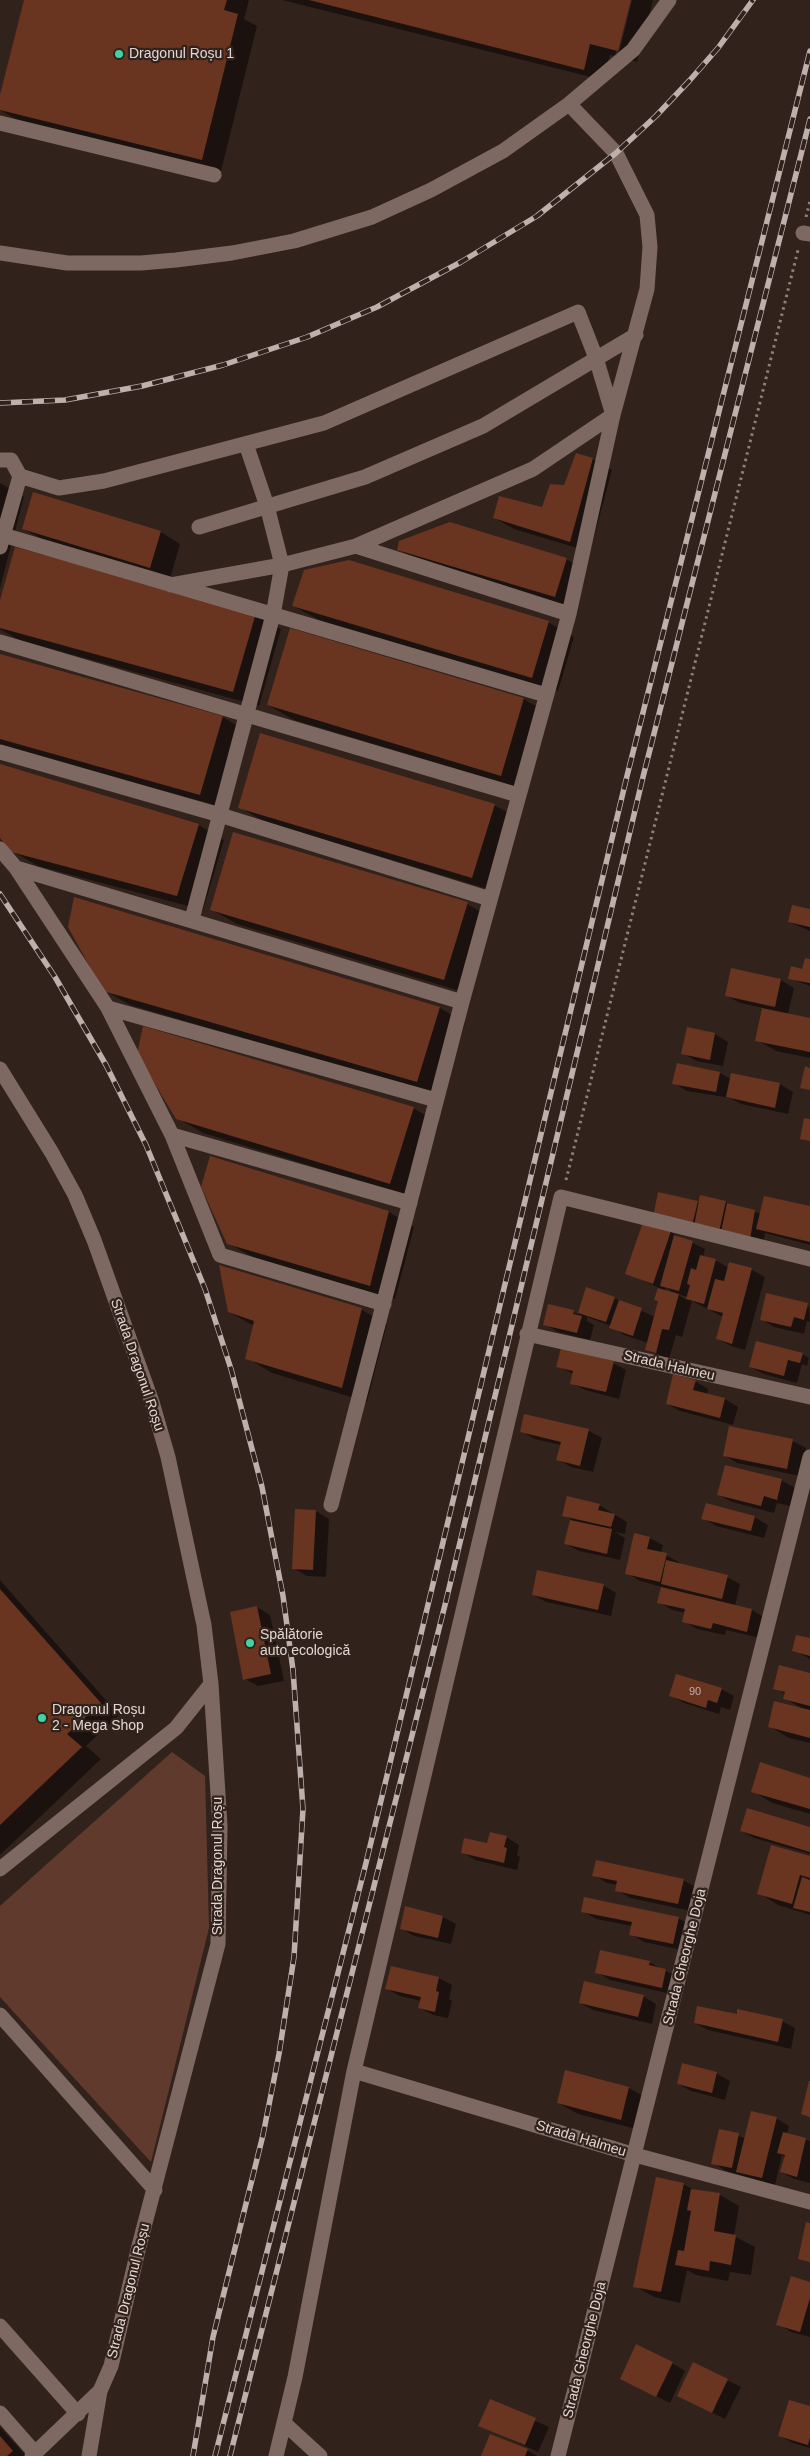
<!DOCTYPE html>
<html>
<head>
<meta charset="utf-8">
<style>
	body { margin:0 }
	canvas { display:block; background:#32221c }
</style>
</head>
<body>
<canvas width="810" height="2456"></canvas>
<script>
const ctx = document.querySelector('canvas').getContext('2d');
ctx.lineJoin = 'round';
function fillPath(path, color) { ctx.fillStyle = color; ctx.fill(path, 'evenodd'); }
const toPath = rows => new Path2D(rows.map(r => 'M' + r).join(''));
function trace(path, color, width, dash) { ctx.strokeStyle = color; ctx.lineWidth = width; ctx.lineCap = dash ? 'butt' : 'round'; ctx.setLineDash(dash || []); ctx.stroke(path); }
function label(font, color, halo, rows, align = 'center') {
  ctx.font = font + ' Arial,sans-serif'; ctx.lineWidth = 4.5; ctx.setLineDash([]); ctx.textBaseline = 'middle'; ctx.strokeStyle = halo; ctx.fillStyle = color; for (const [text, x, y, turn = 0] of rows) {
    ctx.save(); ctx.translate(x, y); ctx.rotate((+turn || 0) * Math.PI / 180); ctx.textAlign = isNaN(turn) ? turn : align; if (halo) ctx.strokeText(text, 0, 0); ctx.fillText(text, 0, 0); ctx.restore();
  }
}
const green = toPath([
	[172,1752,205,1776,209,1928,151,2162,0,1997,0,1906]
]);
const shadow = toPath([
	[25,0,249,0,244,19,257,26,221,171,17,120,0,110,0,100],
	[282,0,629,0,615,56,610,55,603,80],
	[632,0,653,0,637,62,618,57],
	[577,454,593,459,612,470,590,552,514,529,494,518,543,509,565,486],
	[0,483,24,497,0,588],
	[34,494,161,532,180,544,170,579,43,540,24,529],
	[398,549,566,559,586,570,575,608,418,561],
	[0,604,255,615,281,629,259,706,19,640,0,629],
	[293,606,548,622,574,637,558,691,319,620],
	[291,629,524,699,549,714,527,790,294,720,268,705],
	[0,655,223,717,248,732,226,808,0,746],
	[0,766,199,825,224,840,203,910,38,866,12,851,0,836],
	[494,805,520,819,498,892,265,822,239,807],
	[467,904,493,918,470,994,237,924,212,910],
	[810,910,810,931,789,922],
	[810,960,810,986,789,978,802,970],
	[732,969,781,980,794,988,788,1014,810,1019,810,1058,776,1051,757,1040,763,1008,740,1003,727,996],
	[104,990,440,1008,465,1023,443,1096,130,1005],
	[715,1034,728,1042,723,1066,696,1061,683,1053],
	[678,1064,720,1073,731,1079,732,1075,780,1084,793,1092,788,1114,741,1104,730,1098,687,1091,674,1083],
	[413,1108,439,1123,416,1198,203,1133,177,1118],
	[210,1157,389,1212,414,1227,395,1299,254,1258,228,1243],
	[697,1202,725,1202,761,1214,810,1208,810,1245,765,1233,763,1245,667,1224],
	[670,1232,705,1249,703,1257,715,1260,729,1268,730,1264,752,1270,765,1277,745,1350,731,1346,717,1339,723,1317,692,1301,682,1337,676,1335,669,1359,646,1349,648,1343,624,1335,611,1326,587,1317,587,1321,594,1325,590,1340,558,1332,545,1324,549,1305,578,1314,587,1289,614,1298,655,1317,659,1301,656,1299,659,1288,626,1273],
	[666,1288,676,1294,665,1292],
	[677,1294,688,1297,687,1300],
	[220,1267,362,1310,387,1324,367,1402,272,1373,247,1358,254,1326,229,1312],
	[809,1305,810,1322,807,1321,804,1334,774,1327,761,1319,808,1308],
	[802,1354,809,1358,807,1366,802,1364,797,1383,764,1374,750,1367],
	[613,1363,626,1370,619,1399,585,1390,571,1383,573,1374,558,1366],
	[695,1381,708,1389,707,1394,725,1399,738,1407,733,1425,680,1411,667,1404],
	[521,1431,589,1431,602,1438,593,1472,571,1467,558,1459,561,1445,534,1439],
	[793,1441,806,1448,800,1476,737,1463,724,1455],
	[781,1480,795,1488,790,1506,777,1503,774,1513,732,1502,719,1495],
	[599,1505,627,1522,625,1534,615,1532,625,1538,620,1560,579,1551,566,1544,571,1519,564,1515],
	[316,1511,329,1519,326,1577,307,1576,293,1568],
	[754,1517,768,1525,764,1538,716,1526,703,1518],
	[650,1538,663,1545,661,1553,679,1562,679,1565,727,1577,740,1584,735,1606,752,1610,765,1618,760,1638,726,1630,725,1635,697,1629,684,1621,686,1613,672,1610,659,1602,662,1587,640,1581,627,1573],
	[0,1580,119,1715,86,1746,101,1759,0,1855],
	[603,1585,616,1593,611,1616,546,1602,533,1595],
	[257,1607,270,1615,284,1681,258,1686,245,1679],
	[810,1639,810,1659,794,1650],
	[810,1674,810,1743,789,1738,769,1726,803,1709,784,1698,785,1694,775,1688],
	[721,1689,734,1696,730,1710,721,1707,719,1714,684,1703,671,1696],
	[810,1779,810,1814,772,1803,753,1791],
	[810,1828,810,1854,754,1838,741,1831],
	[506,1837,519,1845,517,1855,520,1857,517,1870,475,1860,462,1852],
	[810,1857,810,1915,778,1905,759,1893],
	[594,1875,683,1880,696,1887,691,1911,630,1898,617,1890,618,1885,607,1883],
	[583,1911,678,1918,691,1925,686,1951,644,1942,631,1934,632,1926,596,1919],
	[443,1917,456,1924,451,1944,414,1936,401,1928],
	[649,1962,679,1978,675,1995,610,1980,597,1972],
	[439,1978,452,1985,449,1999,452,2001,448,2018,433,2015,420,2008,421,2001,400,1996,387,1989],
	[643,1996,656,2004,652,2024,593,2010,580,2003],
	[738,2016,782,2021,795,2028,791,2049,708,2030,695,2023],
	[566,2072,629,2088,648,2099,640,2130,578,2114,558,2103],
	[716,2073,730,2081,725,2100,691,2091,678,2084],
	[776,2118,789,2126,787,2134,810,2141,810,2183,794,2179,781,2172,785,2157,782,2155,775,2185,726,2171,713,2163,720,2130,745,2138],
	[683,2184,694,2190,720,2195,739,2206,734,2236,755,2247,751,2275,730,2272,728,2281,696,2275,687,2270,680,2303,654,2297,635,2286],
	[810,2284,810,2337,791,2332,778,2324],
	[672,2363,685,2371,670,2403,621,2379],
	[694,2364,741,2387,725,2419,692,2403],
	[490,2401,549,2427,538,2452,480,2425],
	[810,2408,810,2448,793,2443,780,2436],
	[0,2427,26,2456,0,2456],
	[527,2450,537,2456,483,2456]
]);
const building = toPath([
	[24,0,227,0,224,10,238,14,202,160,0,110,0,95],
	[309,0,631,0,618,51,590,44,584,70],
	[576,453,593,458,570,542,493,518,499,496,542,507,550,484,564,485],
	[33,492,161,531,150,568,22,529],
	[450,522,567,558,555,597,397,550,399,541],
	[15,547,256,613,233,692,0,628,0,600],
	[349,560,549,621,532,678,292,606,304,570],
	[290,628,524,698,501,776,267,705],
	[0,654,223,716,200,795,0,739],
	[260,733,495,804,472,878,238,808],
	[0,764,199,824,177,896,11,852,0,838],
	[233,832,468,902,444,980,210,910],
	[74,897,440,1007,417,1082,103,991,68,927],
	[792,905,810,909,810,927,788,922],
	[805,958,810,959,810,983,788,979,791,966,802,969],
	[731,968,781,979,775,1007,725,996],
	[762,1008,810,1018,810,1052,755,1041],
	[143,1026,414,1107,390,1184,176,1119,137,1054],
	[687,1027,715,1033,710,1060,681,1054],
	[677,1063,720,1072,716,1092,672,1084],
	[805,1066,810,1068,810,1090,800,1088],
	[731,1073,780,1083,775,1108,726,1097],
	[804,1118,810,1119,810,1141,800,1139],
	[210,1156,389,1211,370,1286,227,1244,201,1187],
	[658,1192,698,1201,692,1226,653,1217],
	[700,1195,726,1201,719,1232,694,1226],
	[764,1196,810,1206,810,1242,756,1229],
	[727,1203,755,1210,750,1239,721,1232],
	[643,1222,671,1231,653,1284,625,1274],
	[674,1235,693,1241,679,1291,660,1286],
	[700,1255,716,1259,704,1304,686,1299,690,1285,687,1284,691,1268,696,1270],
	[729,1262,752,1268,732,1344,716,1339,723,1313,707,1309,715,1279,724,1281],
	[219,1265,362,1308,342,1388,245,1359,254,1321,228,1312],
	[586,1287,615,1297,606,1322,578,1313],
	[658,1288,679,1294,669,1330,662,1329,656,1353,645,1350,658,1301,654,1300],
	[766,1293,808,1303,804,1320,794,1317,791,1327,760,1320],
	[619,1300,642,1308,633,1336,609,1328],
	[548,1304,574,1310,573,1314,582,1316,577,1333,543,1325],
	[756,1341,803,1353,800,1363,788,1360,784,1376,749,1367],
	[561,1348,614,1361,606,1392,570,1384,573,1371,556,1367],
	[673,1374,696,1380,693,1390,725,1398,720,1418,666,1404],
	[524,1414,589,1429,580,1466,556,1460,561,1442,520,1432],
	[729,1426,793,1439,787,1469,723,1456],
	[725,1465,782,1479,777,1500,764,1496,761,1506,717,1495],
	[567,1496,600,1504,598,1510,615,1514,611,1527,562,1516],
	[706,1503,755,1516,751,1531,701,1519],
	[295,1509,316,1510,313,1570,292,1569],
	[570,1520,612,1529,607,1554,564,1544],
	[634,1533,650,1537,647,1549,667,1553,660,1582,625,1574],
	[666,1560,728,1575,722,1599,661,1584],
	[537,1570,604,1584,598,1610,532,1595],
	[661,1587,752,1609,747,1632,713,1623,711,1629,682,1622,685,1609,657,1603],
	[0,1589,101,1703,67,1734,82,1747,0,1825],
	[257,1606,271,1674,243,1680,230,1612],
	[796,1635,810,1638,810,1656,792,1651],
	[779,1665,810,1673,810,1706,783,1699,785,1692,773,1689],
	[676,1674,722,1688,717,1703,708,1700,706,1708,669,1696],
	[774,1701,810,1710,810,1738,768,1727],
	[760,1762,810,1778,810,1809,751,1792],
	[747,1808,810,1827,810,1852,740,1831],
	[490,1832,507,1836,504,1847,507,1848,504,1863,461,1853,464,1838,487,1843],
	[771,1845,810,1856,810,1878,800,1875,792,1904,757,1894],
	[596,1860,684,1879,678,1904,615,1891,617,1881,592,1876],
	[802,1877,810,1880,810,1912,793,1908],
	[584,1897,679,1917,673,1944,629,1935,632,1922,581,1912],
	[405,1906,443,1916,438,1938,400,1929],
	[600,1950,650,1961,649,1965,666,1969,662,1988,595,1973],
	[391,1966,439,1977,436,1991,439,1992,435,2012,418,2008,421,1997,385,1989],
	[584,1981,644,1995,638,2017,579,2003],
	[697,2006,737,2014,737,2009,783,2019,778,2042,694,2023],
	[682,2063,717,2072,712,2093,677,2084],
	[565,2070,629,2087,621,2120,557,2103],
	[809,2081,810,2081,810,2117,801,2114],
	[751,2111,777,2117,762,2178,736,2172],
	[719,2129,739,2133,732,2168,711,2164],
	[783,2132,806,2138,797,2177,780,2172,785,2155,777,2153],
	[656,2177,684,2183,661,2292,633,2287],
	[691,2189,720,2193,714,2231,736,2235,731,2265,710,2261,709,2271,675,2265,678,2250,684,2251,691,2211,687,2210],
	[806,2222,810,2223,810,2262,798,2259],
	[791,2276,810,2282,810,2298,800,2332,776,2325],
	[636,2344,673,2362,656,2397,620,2379],
	[693,2362,728,2379,712,2413,677,2396],
	[490,2399,536,2418,525,2445,478,2426],
	[789,2400,810,2406,810,2437,808,2445,778,2436],
	[490,2434,528,2449,525,2456,481,2456],
	[0,2436,13,2451,7,2456,0,2456]
]);
const path = toPath([
	[806,217,810,201],
	[566,1180,798,250]
]);
const minor = toPath([
	[0,123,214,175],
	[803,233,810,234],
	[0,253,67,263,141,263,176,260,232,253,294,241,372,217,431,190,503,151,569,104,633,50,669,0],
	[0,460,11,460,20,476,59,488,104,481,324,423,578,312,596,358,613,415,533,469,356,546,282,565,171,585],
	[199,527,365,477,483,426,636,335],
	[3,535,546,695],
	[356,546,569,614],
	[0,547,20,476],
	[0,642,518,795],
	[0,752,220,815,490,899],
	[0,849,16,868,108,1008,172,1135,220,1255,384,1304],
	[16,868,462,1002],
	[192,919,273,615,282,565,267,506,246,444],
	[108,1008,436,1100],
	[0,1069,52,1153,75,1195,94,1240,152,1402,168,1457,204,1625,211,1684,220,1826,218,1944,139,2246,111,2366,100,2391,32,2456],
	[172,1135,410,1203],
	[527,1334,810,1397],
	[331,1505,462,1002,569,614,613,415,647,289,650,247,647,215,616,153,569,104],
	[0,1869,176,1728,211,1684],
	[0,2015,155,2190],
	[354,2071,635,2155,810,2202],
	[0,2326,78,2414],
	[0,2413,35,2453],
	[284,2423,320,2456],
	[89,2456,100,2391],
	[276,2456,295,2377,354,2071,561,1197,810,1259],
	[558,2456,810,1457]
]);
const rail = toPath([
	[0,403,65,400,142,386,223,365,307,337,377,307,461,262,537,216,616,153,656,116,690,80,718,48,753,0],
	[0,894,55,977,106,1065,146,1145,205,1289,231,1369,262,1487,283,1596,293,1670,303,1809,294,1957,279,2054,263,2135,213,2337,193,2456],
	[215,2456,366,1863,627,776,810,51],
	[230,2456,446,1601,643,777,810,119]
]);
const markers = [
	[119,54,5,"#40d4a2"],
	[250,1643,5,"#40d4a2"],
	[42,1718,5,"#40d4a2"]
];
const numberNames = [
	["90",695,1692]
];
const poiNames = [
	["Dragonul Roșu 1",129,54],
	["Spălătorie",260,1635],
	["auto ecologică",260,1651],
	["Dragonul Roșu",52,1710],
	["2 - Mega Shop",52,1726]
];
const streetNames = [
	["Strada Dragonul Roșu",137,1365,71],
	["Strada Halmeu",669,1366,13],
	["Strada Dragonul Roșu",218,1866,-90],
	["Strada Gheorghe Doja",685,1957,-76],
	["Strada Halmeu",581,2139,17],
	["Strada Dragonul Roșu",129,2291,-76],
	["Strada Gheorghe Doja",585,2350,-76]
];
fillPath(green, '#603b2d');
fillPath(shadow, '#0007');
fillPath(building, '#693420');
trace(path, '#8d7f7a', 3, [2.5, 4]);
trace(minor, '#7d6962', 15);
trace(rail, '#bdb1ad', 5.5);
trace(rail, '#32221c', 4, [11]);
for (const [x, y, r, color] of markers) { const dot = new Path2D(); dot.arc(x, y, r, 0, 2 * Math.PI); ctx.fillStyle = color; ctx.fill(dot); trace(dot, '#32221c', 2); }
label('11px', '#c4aea6', null, numberNames);
label('14px', '#e2d7d3', '#32221c', poiNames, 'left');
label('14px', '#e2d7d3', '#32221c', streetNames);
</script>
</body>
</html>
